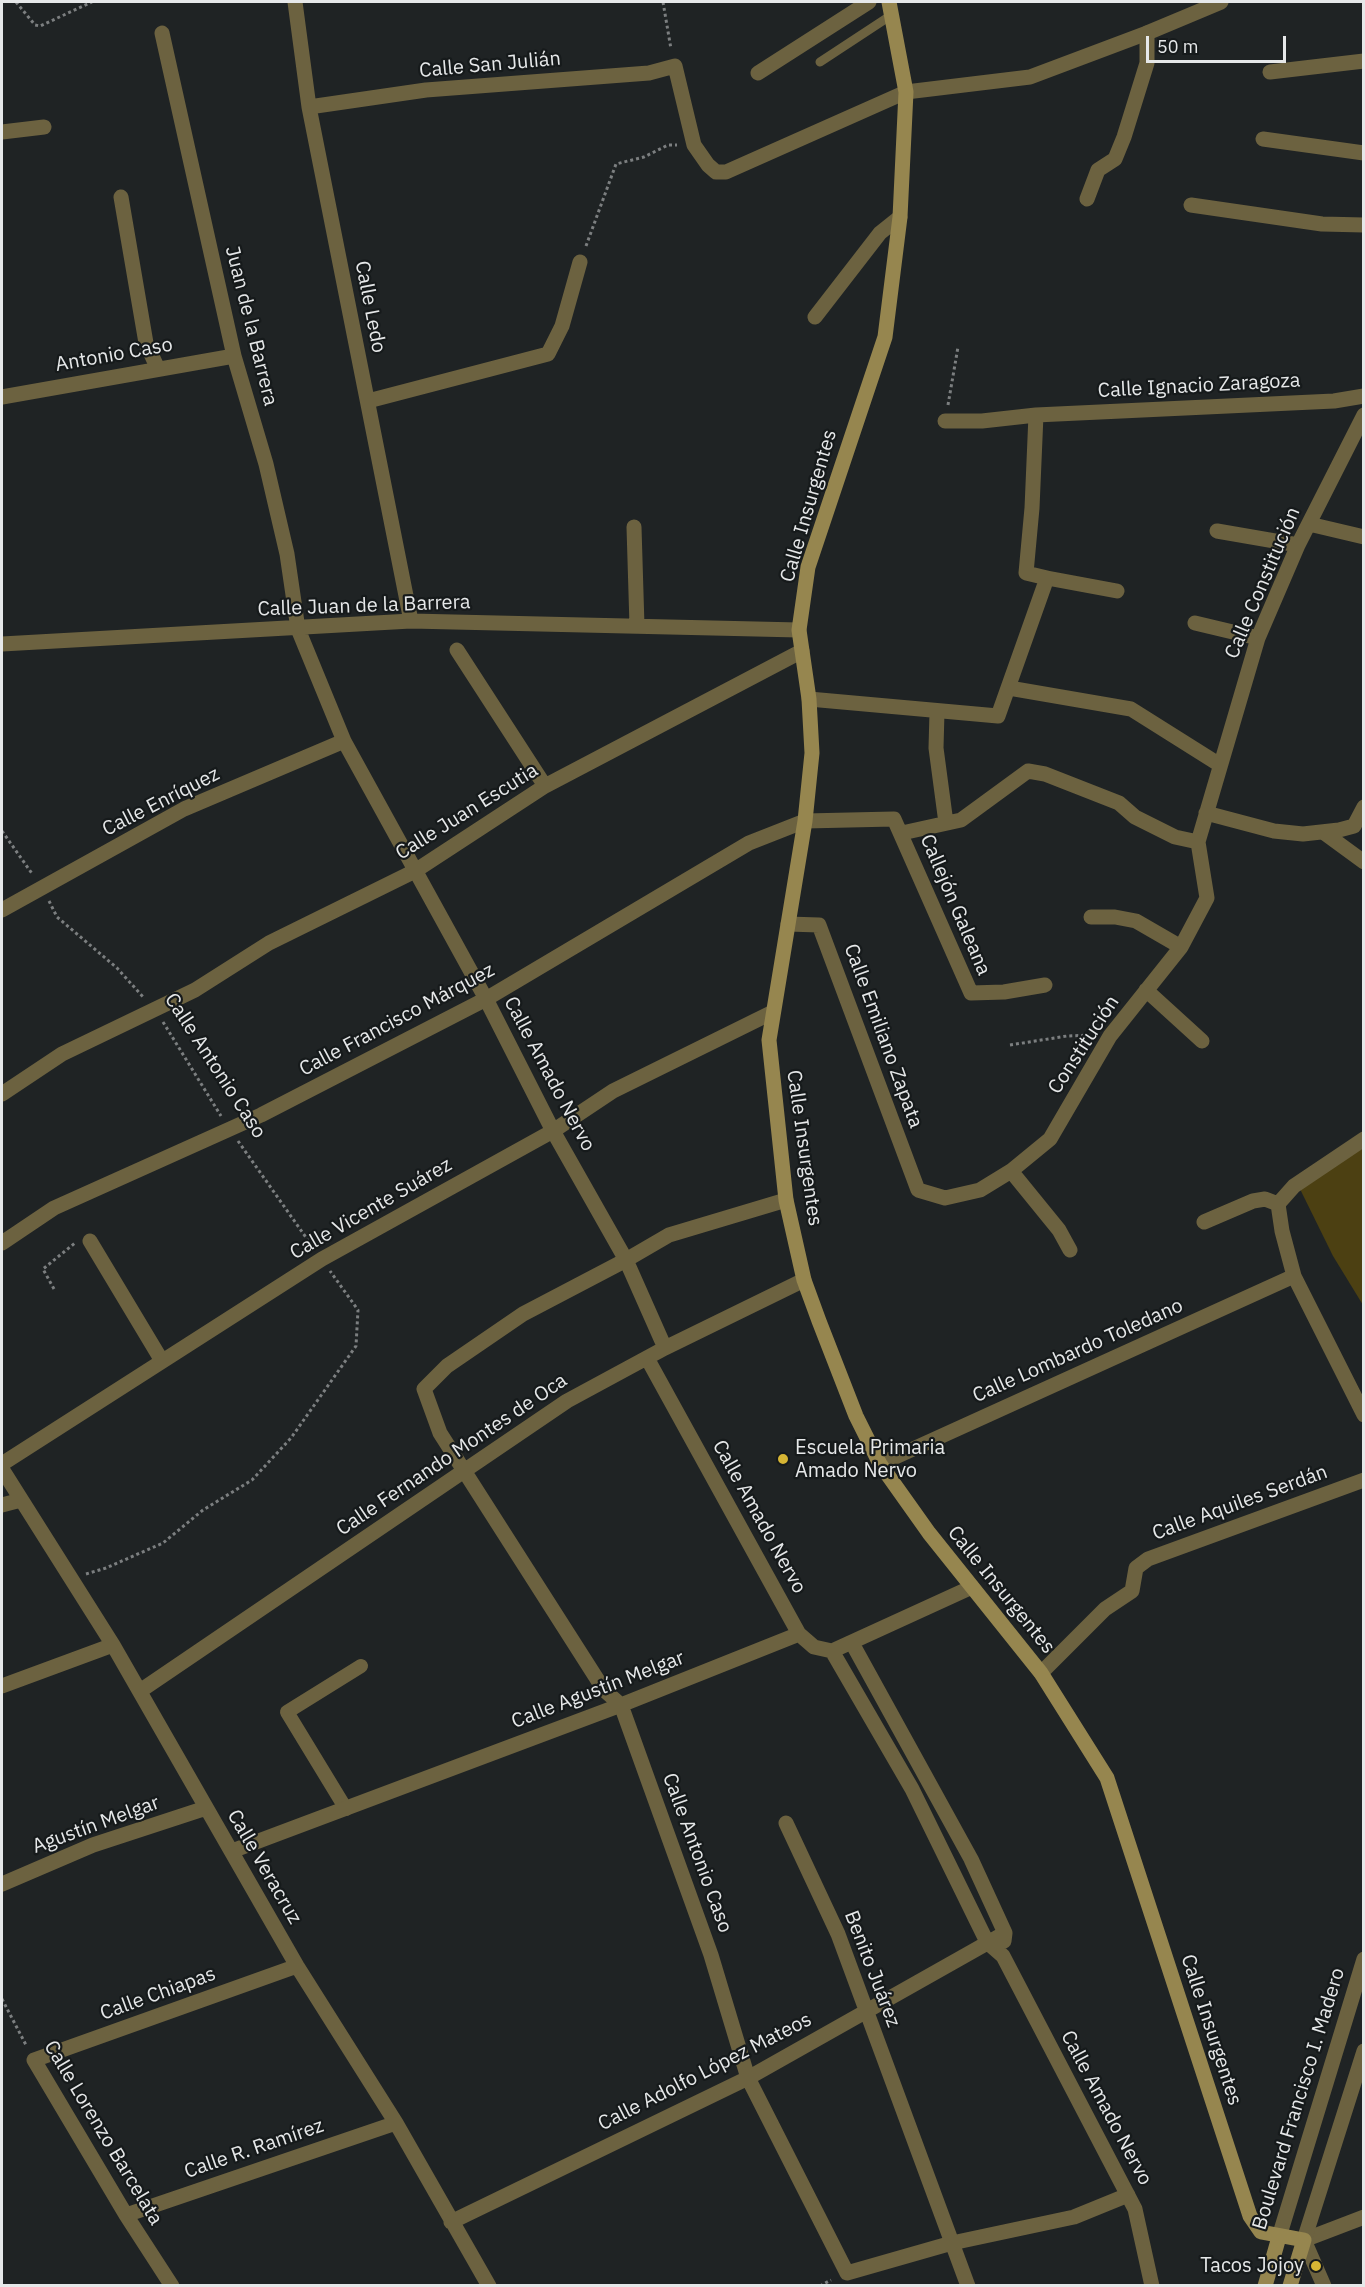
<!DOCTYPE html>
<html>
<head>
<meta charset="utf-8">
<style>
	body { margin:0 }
	#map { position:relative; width:1365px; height:2287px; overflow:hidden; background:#1f2324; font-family:"IBM Plex Sans",sans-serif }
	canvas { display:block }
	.frame { position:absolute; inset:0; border:3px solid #e6e8e9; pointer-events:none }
	.scale { position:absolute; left:1146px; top:36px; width:140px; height:27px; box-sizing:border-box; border:3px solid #e6e8e9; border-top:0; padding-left:8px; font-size:18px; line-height:21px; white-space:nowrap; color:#e6e8e9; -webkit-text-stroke:4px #161a1b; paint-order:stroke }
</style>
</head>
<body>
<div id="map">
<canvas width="1365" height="2287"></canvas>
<div class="frame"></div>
<div class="scale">50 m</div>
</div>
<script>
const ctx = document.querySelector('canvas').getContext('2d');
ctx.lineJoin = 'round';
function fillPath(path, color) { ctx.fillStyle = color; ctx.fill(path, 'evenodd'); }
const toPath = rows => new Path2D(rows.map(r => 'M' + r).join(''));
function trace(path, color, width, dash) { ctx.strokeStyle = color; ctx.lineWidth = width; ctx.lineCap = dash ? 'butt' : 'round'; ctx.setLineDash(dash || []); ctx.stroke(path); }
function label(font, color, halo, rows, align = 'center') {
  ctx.font = font + ' "IBM Plex Sans",sans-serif'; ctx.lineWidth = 4.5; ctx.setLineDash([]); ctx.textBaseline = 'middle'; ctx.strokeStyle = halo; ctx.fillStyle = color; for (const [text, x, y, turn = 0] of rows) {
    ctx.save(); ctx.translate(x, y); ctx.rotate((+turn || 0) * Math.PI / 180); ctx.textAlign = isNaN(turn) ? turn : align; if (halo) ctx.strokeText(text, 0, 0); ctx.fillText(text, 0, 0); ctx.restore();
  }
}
const green = toPath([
	[1363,1147,1363,1305,1333,1256,1300,1189]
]);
const path = toPath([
	[16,2,35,25,40,26,92,2],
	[663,2,671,49],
	[586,246,616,164,644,157,668,145,677,145],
	[948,405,958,347],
	[2,831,33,875],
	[49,901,57,917,117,968,144,998],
	[163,1022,221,1116],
	[1010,1045,1067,1036,1091,1035],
	[238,1141,312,1246],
	[54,1289,43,1269,75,1243],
	[86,1574,106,1568,163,1543,203,1510,252,1480,291,1438,356,1346,358,1310,330,1271],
	[2,1999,26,2045],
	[820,2286,831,2280]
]);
const service = toPath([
	[820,62,890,16]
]);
const pedestrian = toPath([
	[346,1809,287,1712,361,1666]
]);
const minor = toPath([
	[295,2,309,107,411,621],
	[162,33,234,356,266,464,287,554,298,629,344,741,486,999,553,1131,626,1260,665,1348],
	[1270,72,1364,61],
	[758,73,869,2],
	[309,107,426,90,649,73,675,66,694,145,708,165,716,172,726,172,906,92],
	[2,132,44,127],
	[1263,139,1364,153],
	[121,197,146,343,158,369],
	[1087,199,1098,170,1115,159,1124,137,1147,63,1147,33],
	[1191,205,1322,224,1364,225],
	[815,317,880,233,900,217],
	[2,397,234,356],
	[368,401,548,354,562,326,580,262],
	[945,421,982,421,1036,415,1334,401,1364,396],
	[1309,524,1364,537],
	[634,527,637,626],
	[1217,531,1298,545],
	[1047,578,1117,591],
	[1195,623,1258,638],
	[2,644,411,621,799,630],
	[457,650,545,786],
	[1009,688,1131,709,1220,765],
	[809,699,998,716,1047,578,1026,573,1032,508,1036,415],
	[937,712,936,748,946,823],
	[1206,813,1274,831,1303,834,1339,830,1354,826,1364,807],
	[1323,832,1364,862],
	[902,833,961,820,1028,771,1045,774,1119,803,1135,817,1175,837,1198,842],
	[2,910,184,809,344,741],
	[1091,917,1115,917,1136,921,1181,947],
	[788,924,819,925,918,1190,945,1198,980,1190,1011,1171,1050,1139,1110,1036,1181,947,1207,898,1198,842,1258,638,1298,545,1364,415],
	[1146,990,1202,1041],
	[2,1094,62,1054,195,990,269,943,415,871,545,786,802,651],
	[1011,1171,1059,1230,1070,1250],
	[786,1200,669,1235,626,1260,523,1314,447,1366,424,1389,440,1433,604,1690,621,1705,711,1955,748,2078,847,2273,952,2243,1074,2217,1128,2195],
	[1278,1204,1282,1231,1294,1276,1364,1415],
	[1278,1204,1294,1186,1364,1139],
	[1204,1222,1253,1201,1265,1199,1278,1204],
	[90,1241,162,1361],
	[2,1243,54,1208,261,1115,486,999,749,843,805,821,894,819,971,993,1004,992,1045,985],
	[647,1358,799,1634],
	[2,1464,322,1259,553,1131,613,1091,773,1012],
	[880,1464,1294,1276],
	[2,1469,113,1645,297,1966,396,2123,489,2286],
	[2,1505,21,1500],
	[852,1643,971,1859,1005,1933,1004,1941],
	[832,1651,912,1789,987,1942,1003,1956,1135,2209,1152,2286],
	[1041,1673,1105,1609,1132,1591,1136,1568,1148,1559,1364,1480],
	[2,1686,113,1645],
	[140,1691,567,1401,665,1348,804,1280],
	[786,1823,838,1934,968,2286],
	[232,1851,621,1705,799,1634,814,1647,832,1651,972,1587],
	[2,1884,93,1845,206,1808],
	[126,2215,396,2123],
	[451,2222,748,2078,1005,1933],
	[172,2286,126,2215,34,2060,297,1966],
	[1324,2286,1304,2240,1364,2217]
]);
const tertiary = toPath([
	[906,92,1030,77,1147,33,1221,2],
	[1279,2237,1364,1959],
	[1304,2240,1364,2051]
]);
const secondary = toPath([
	[889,2,906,92,900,217,885,337,808,567,799,630,809,699,812,753,805,821,769,1040,786,1200,804,1280,819,1321,856,1416,880,1464,929,1533,1041,1673,1107,1778,1250,2216,1261,2232,1304,2240,1290,2286],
	[1265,2286,1279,2237]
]);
const markers = [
	[783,1459,6,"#d6b534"],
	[1316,2266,6,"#d6b534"]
];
const streetNames = [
	["Calle San Julián",490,65,-5],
	["Calle Ledo",370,307,79],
	["Juan de la Barrera",251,326,76],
	["Antonio Caso",114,355,-10],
	["Calle Ignacio Zaragoza",1199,386,-3],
	["Calle Insurgentes",809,506,-74],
	["Calle Constitución",1263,583,-67],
	["Calle Juan de la Barrera",364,606,-2],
	["Calle Enríquez",161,802,-27],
	["Calle Juan Escutia",467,812,-32],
	["Callejón Galeana",955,905,67],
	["Calle Francisco Márquez",397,1020,-28],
	["Calle Emiliano Zapata",883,1036,70],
	["Constitución",1084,1045,-57],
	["Calle Antonio Caso",215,1066,57],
	["Calle Amado Nervo",549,1074,62],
	["Calle Insurgentes",804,1148,82],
	["Calle Vicente Suárez",371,1209,-30],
	["Calle Lombardo Toledano",1078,1351,-24],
	["Calle Fernando Montes de Oca",452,1455,-34],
	["Calle Aquiles Serdán",1240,1503,-20],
	["Calle Amado Nervo",759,1517,61],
	["Calle Insurgentes",1001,1590,51],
	["Calle Agustín Melgar",598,1690,-21],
	["Agustín Melgar",96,1825,-20],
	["Calle Antonio Caso",697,1853,70],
	["Calle Veracruz",264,1867,60],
	["Benito Juárez",872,1969,69],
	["Calle Chiapas",158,1994,-20],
	["Calle Insurgentes",1211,2030,72],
	["Calle Adolfo López Mateos",705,2072,-27],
	["Boulevard Francisco I. Madero",1299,2099,-73],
	["Calle Amado Nervo",1106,2108,62],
	["Calle Lorenzo Barcelata",103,2133,59],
	["Calle R. Ramírez",254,2149,-19]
];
const poiNames = [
	["Escuela Primaria",795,1448],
	["Amado Nervo",795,1471],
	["Tacos Jojoy",1304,2266,"right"]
];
fillPath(green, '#4c4012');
trace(path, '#7c7f80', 3, [3, 3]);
trace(service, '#6c6240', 9);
trace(pedestrian, '#6c6240', 14);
trace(minor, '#6c6240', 15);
trace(tertiary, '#6c6240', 15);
trace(secondary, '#96864f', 15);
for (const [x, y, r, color] of markers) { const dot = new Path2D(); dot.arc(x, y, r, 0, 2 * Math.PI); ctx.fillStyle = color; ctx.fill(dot); trace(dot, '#161a1b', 2); }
label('20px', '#e6e8e9', '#161a1b', streetNames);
label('20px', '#e6e8e9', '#161a1b', poiNames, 'left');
</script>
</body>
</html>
